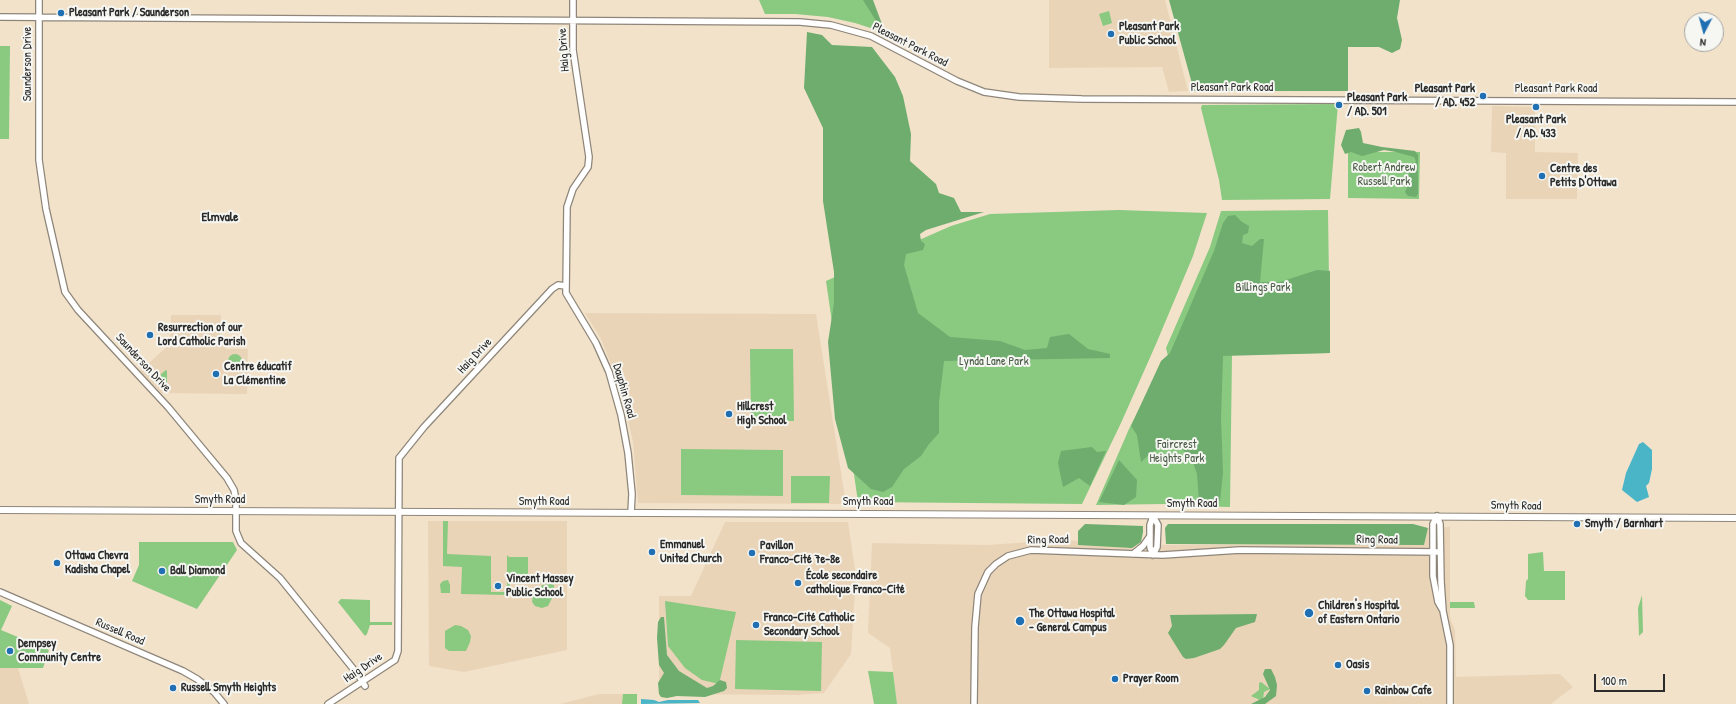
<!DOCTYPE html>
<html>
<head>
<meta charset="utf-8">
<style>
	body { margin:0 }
	#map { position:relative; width:1736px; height:704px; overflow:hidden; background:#f2e2ca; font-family:"Patrick Hand",sans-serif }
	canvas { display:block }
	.north { position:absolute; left:1684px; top:12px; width:40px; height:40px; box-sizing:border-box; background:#f6f6f2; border:1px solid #a5a5a2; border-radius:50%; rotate:186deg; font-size:11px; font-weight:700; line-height:16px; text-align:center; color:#2b2b2b }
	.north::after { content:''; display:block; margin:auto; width:14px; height:18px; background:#1f6fb2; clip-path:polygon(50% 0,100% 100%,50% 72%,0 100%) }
	.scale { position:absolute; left:1594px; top:674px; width:71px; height:18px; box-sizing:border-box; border:2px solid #2b2b2b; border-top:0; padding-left:5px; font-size:12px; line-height:14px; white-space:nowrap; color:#2b2b2b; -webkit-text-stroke:3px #f6f6f2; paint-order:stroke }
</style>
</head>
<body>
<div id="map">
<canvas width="1736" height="704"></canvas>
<div class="north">N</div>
<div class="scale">100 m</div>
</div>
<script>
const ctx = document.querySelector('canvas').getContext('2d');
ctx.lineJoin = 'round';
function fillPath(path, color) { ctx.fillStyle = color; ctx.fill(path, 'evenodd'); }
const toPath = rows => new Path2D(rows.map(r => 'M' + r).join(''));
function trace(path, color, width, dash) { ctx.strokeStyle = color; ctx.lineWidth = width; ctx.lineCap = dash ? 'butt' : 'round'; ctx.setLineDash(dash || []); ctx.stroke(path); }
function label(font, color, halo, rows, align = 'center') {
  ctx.font = font + ' "Patrick Hand",sans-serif'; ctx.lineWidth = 4; ctx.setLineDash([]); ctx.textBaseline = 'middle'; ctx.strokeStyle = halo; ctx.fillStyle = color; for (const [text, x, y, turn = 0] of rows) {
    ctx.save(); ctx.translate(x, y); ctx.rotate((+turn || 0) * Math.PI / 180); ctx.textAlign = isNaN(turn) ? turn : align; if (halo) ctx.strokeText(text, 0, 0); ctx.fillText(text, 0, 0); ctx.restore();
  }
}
const built = toPath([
	[1049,0,1165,0,1188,91,1169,92,1162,67,1049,68],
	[1492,106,1535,107,1535,152,1578,153,1577,199,1506,199,1506,153,1491,152],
	[585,313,816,314,846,504,638,503,633,442,621,390,601,339],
	[171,315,221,315,220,344,227,349,248,349,247,394,161,393,140,371,170,344],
	[428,521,567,521,567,650,464,672,429,666],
	[725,522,848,522,856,576,851,654,824,693,798,695,659,694,659,596,691,596],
	[1450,527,1450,618,1455,630,1456,677,1560,674,1573,687,1551,704,897,704,890,648,868,633,872,543,987,545,1060,540,1165,545,1424,544,1428,528],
	[0,668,18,668,29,704,0,704],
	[599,694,623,694,622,704,560,704]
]);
const green = toPath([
	[759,0,871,0,886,33,855,23,828,17,795,14,765,14],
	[1109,11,1112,23,1103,26,1099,14],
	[0,46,10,46,9,139,0,139],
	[1338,104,1330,199,1222,200,1219,180,1201,108,1202,105],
	[1348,152,1420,152,1419,199,1348,198],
	[1119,210,1207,213,1193,256,1156,344,1121,423,1082,504,858,502,826,281,951,226,990,214],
	[1328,210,1330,353,1232,355,1230,507,1191,506,1164,504,1096,505,1129,429,1164,359,1168,356,1166,348,1210,247,1221,211],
	[750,349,793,349,794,421,751,421],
	'228 361a7 7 0 1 1 14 0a7 7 0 1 1-14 0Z',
	[166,370,167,371,167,390,162,389,154,380],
	[681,449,783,450,783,496,681,495],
	[791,476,830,476,829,503,791,503],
	[443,521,448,521,447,554,491,556,491,592,507,592,507,555,509,557,528,557,528,577,541,577,541,575,545,575,546,583,510,583,509,592,507,595,461,594,462,567,443,566],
	[139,542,233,542,237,550,197,609,132,581,139,565],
	[1543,552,1544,571,1565,571,1565,600,1528,600,1525,596,1526,581,1528,579,1528,554],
	[448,580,450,585,450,593,441,593,440,584,443,581],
	[552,584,554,585,554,594,548,606,542,608,535,606,532,602,534,587,541,587,542,585],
	[1642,595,1643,632,1639,636,1638,608],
	[341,599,370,600,370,622,392,622,392,625,370,625,367,634,365,636,338,602],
	[0,600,12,606,1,630,49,650,43,668,0,668],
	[665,601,736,612,719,684,702,680,685,668,668,646],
	[1450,602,1474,602,1475,608,1450,608],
	[455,625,461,626,468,630,471,636,470,642,466,651,449,651,445,648,445,631],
	[736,640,822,642,821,691,735,689],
	[868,671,893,672,897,704,874,704],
	[1261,682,1270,689,1264,692,1263,699,1262,701,1251,696,1259,690,1259,683],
	[623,694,637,694,637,704,622,704]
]);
const forest = toPath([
	[863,0,873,0,882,24,878,24],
	[1169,0,1400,0,1397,18,1402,40,1400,49,1392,53,1379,47,1348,47,1348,91,1194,91],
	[807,32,822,35,832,45,872,47,895,77,903,96,911,134,910,161,936,184,939,193,954,198,961,212,984,212,926,230,920,234,921,241,925,244,923,250,906,254,904,265,918,313,950,337,1000,341,1025,350,1047,348,1050,337,1069,334,1088,349,1110,354,1110,358,944,361,939,402,939,433,929,444,921,456,904,469,892,487,883,492,871,489,848,468,835,419,828,342,834,303,834,272,823,201,823,128,804,88],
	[1359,128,1361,132,1363,143,1382,147,1415,151,1418,155,1418,194,1416,197,1408,196,1405,192,1408,185,1406,179,1416,161,1414,157,1396,152,1384,150,1362,156,1351,152,1345,154,1341,145,1346,130],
	[1235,215,1242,222,1249,226,1248,233,1243,235,1242,243,1252,246,1260,239,1264,239,1260,282,1280,282,1317,270,1330,271,1330,353,1223,356,1221,418,1223,473,1220,501,1199,502,1197,474,1192,459,1182,449,1168,446,1152,452,1141,462,1137,435,1131,426,1161,361,1170,353,1214,251,1223,223,1228,216],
	[1092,447,1097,452,1106,451,1090,486,1079,478,1063,487,1058,463,1061,451],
	[1119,460,1137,480,1136,497,1124,505,1099,502],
	[1085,524,1143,526,1143,532,1141,542,1132,548,1078,545,1078,531],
	[1168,524,1413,524,1428,528,1424,545,1166,544,1165,528],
	[1257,614,1255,622,1236,628,1224,645,1220,649,1194,658,1186,659,1183,657,1168,633,1172,626,1170,615],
	[661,617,664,617,667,655,679,671,707,688,713,686,720,680,726,682,727,688,724,691,705,697,677,696,667,698,661,697,659,694,658,683,664,673,659,665,657,638,658,622],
	[1265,669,1271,669,1275,677,1277,685,1276,696,1265,704,1251,704,1265,697,1270,690,1263,674]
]);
const water = toPath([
	[1643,442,1652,450,1652,469,1649,483,1646,486,1649,497,1637,502,1622,490,1626,473,1639,444],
	[641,699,654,700,659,702,668,700,698,700,700,703,641,704]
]);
const tertiary = toPath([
	[39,0,39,160,46,209,65,292,78,310,168,407,227,478,234,490,236,500,236,531,241,543,280,578,359,676,365,686],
	[573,0,573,50,589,157,588,167,573,189,567,207,566,293,596,343,609,372,621,415,628,453,632,494,631,513],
	[0,17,800,22,831,25,871,36,957,81,984,92,1019,97,1082,99,1736,102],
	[1437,516,1440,524,1441,582,1443,611,1450,645,1450,704],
	[1437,516,1433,524,1433,576,1438,602,1442,609],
	[1133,554,1143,546,1150,536],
	[1153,555,1157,547,1158,525,1153,516],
	[1153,555,1150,547,1150,525,1153,516],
	[0,592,183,671,197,679,214,692,224,704],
	[328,704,395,660,398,651,399,458,424,427,552,289,558,285,566,286],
	[974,704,975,627,978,594,988,572,996,564,1008,556,1031,550,1163,555,1240,550,1440,552]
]);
const secondary = toPath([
	[0,510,1736,518]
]);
const markers = [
	[61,13,4,"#1f6fb2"],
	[1111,34,4,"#1f6fb2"],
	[1483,96,4,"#1f6fb2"],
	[1339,105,4,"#1f6fb2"],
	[1536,107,4,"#1f6fb2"],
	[1542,176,4,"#1f6fb2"],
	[150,335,4,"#1f6fb2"],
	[216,374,4,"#1f6fb2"],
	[729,414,4,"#1f6fb2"],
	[1577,524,4,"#1f6fb2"],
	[652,552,4,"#1f6fb2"],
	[752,553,4,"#1f6fb2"],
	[57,563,4,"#1f6fb2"],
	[162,571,4,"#1f6fb2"],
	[798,583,4,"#1f6fb2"],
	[498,586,4,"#1f6fb2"],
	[1309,613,5,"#1f6fb2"],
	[1020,621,5,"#1f6fb2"],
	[756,625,4,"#1f6fb2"],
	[10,651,4,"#1f6fb2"],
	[1338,665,4,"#1f6fb2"],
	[1115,679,4,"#1f6fb2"],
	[173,688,4,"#1f6fb2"],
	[1367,691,4,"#1f6fb2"]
];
const poiNames = [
	["Pleasant Park / Saunderson",69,13],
	["Pleasant Park",1119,27],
	["Public School",1119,41],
	["Pleasant Park",1475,89,"right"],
	["/ AD. 452",1475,103,"right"],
	["Pleasant Park",1347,98],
	["/ AD. 501",1347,112],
	["Pleasant Park",1536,120,"center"],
	["/ AD. 433",1536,134,"center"],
	["Centre des",1550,169],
	["Petits D'Ottawa",1550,183],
	["Resurrection of our",158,328],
	["Lord Catholic Parish",158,342],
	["Centre éducatif",224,367],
	["La Clémentine",224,381],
	["Hillcrest",737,407],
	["High School",737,421],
	["Smyth / Barnhart",1585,524],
	["Emmanuel",660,545],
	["United Church",660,559],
	["Pavillon",760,546],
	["Franco-Cité 7e-8e",760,560],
	["Ottawa Chevra",65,556],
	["Kadisha Chapel",65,570],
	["Ball Diamond",170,571],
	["École secondaire",806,576],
	["catholique Franco-Cité",806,590],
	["Vincent Massey",506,579],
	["Public School",506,593],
	["Children's Hospital",1318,606],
	["of Eastern Ontario",1318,620],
	["The Ottawa Hospital",1029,614],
	["- General Campus",1029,628],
	["Franco-Cité Catholic",764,618],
	["Secondary School",764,632],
	["Dempsey",18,644],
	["Community Centre",18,658],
	["Oasis",1346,665],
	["Prayer Room",1123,679],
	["Russell Smyth Heights",181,688],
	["Rainbow Cafe",1375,691]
];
const streetNames = [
	["Pleasant Park Road",910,45,27],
	["Haig Drive",564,50,-94],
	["Saunderson Drive",28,64,-90],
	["Pleasant Park Road",1232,88],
	["Pleasant Park Road",1556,89],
	["Haig Drive",475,356,-47],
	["Saunderson Drive",143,363,47],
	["Dauphin Road",624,391,74],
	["Smyth Road",220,500],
	["Smyth Road",544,502],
	["Smyth Road",868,502],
	["Smyth Road",1192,504],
	["Smyth Road",1516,506,1],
	["Ring Road",1048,540,-1],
	["Ring Road",1377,540,1],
	["Russell Road",120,632,23],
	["Haig Drive",363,668,-34]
];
const parkNames = [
	["Robert Andrew",1384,168],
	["Russell Park",1384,182],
	["Billings Park",1263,288],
	["Lynda Lane Park",994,362],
	["Faircrest",1177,445],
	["Heights Park",1177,459]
];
const neighbourhoodNames = [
	["Elmvale",220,218]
];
fillPath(built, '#e9d4b8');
fillPath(green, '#89c980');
fillPath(forest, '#6ead6e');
fillPath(water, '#4bb5c8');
trace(tertiary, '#8e867a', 8);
trace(secondary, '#8e867a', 8);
trace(tertiary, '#fff', 5.5);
trace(secondary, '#fff', 6);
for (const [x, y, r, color] of markers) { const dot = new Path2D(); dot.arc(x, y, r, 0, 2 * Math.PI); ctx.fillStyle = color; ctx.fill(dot); trace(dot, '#f6f6f2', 1.5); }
label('bold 12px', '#2b2b2b', '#f6f6f2', poiNames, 'left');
label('12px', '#2b2b2b', '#f6f6f2', streetNames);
label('12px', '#475a44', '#f6f6f2', parkNames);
label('bold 13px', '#2b2b2b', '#f6f6f2', neighbourhoodNames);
</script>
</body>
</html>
